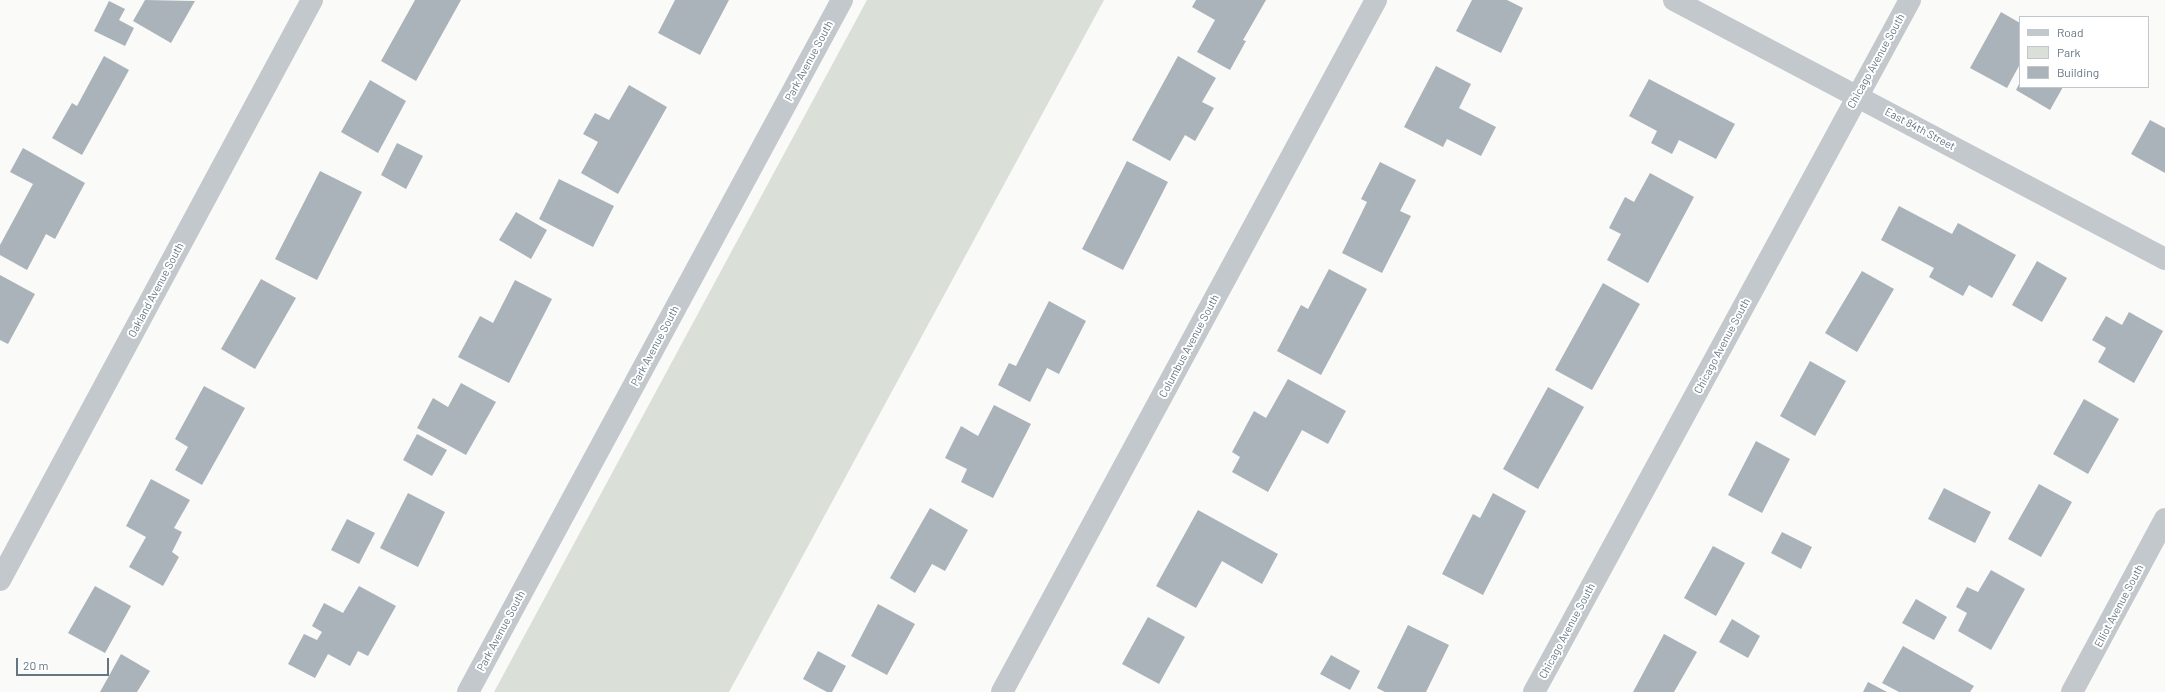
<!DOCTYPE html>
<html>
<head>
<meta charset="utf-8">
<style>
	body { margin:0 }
	#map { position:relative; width:2165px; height:692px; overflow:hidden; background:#fafaf8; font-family:Barlow,sans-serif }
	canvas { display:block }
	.legend { position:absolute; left:2019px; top:16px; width:130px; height:72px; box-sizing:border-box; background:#fff; border:1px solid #c1c8cd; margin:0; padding:5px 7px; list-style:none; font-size:12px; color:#657683 }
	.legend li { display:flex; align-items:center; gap:8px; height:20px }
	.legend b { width:20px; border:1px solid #c1c8cd }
	.scale { position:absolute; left:16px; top:658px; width:93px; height:18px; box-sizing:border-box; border:2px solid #657683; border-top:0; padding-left:5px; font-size:12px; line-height:14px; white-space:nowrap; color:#657683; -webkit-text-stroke:3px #fff; paint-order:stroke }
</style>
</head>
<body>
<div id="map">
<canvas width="2165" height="692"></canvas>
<ul class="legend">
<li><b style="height:5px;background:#c3c8cc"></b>Road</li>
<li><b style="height:11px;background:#dadfd7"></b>Park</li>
<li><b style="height:11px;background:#aab3b9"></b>Building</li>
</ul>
<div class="scale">20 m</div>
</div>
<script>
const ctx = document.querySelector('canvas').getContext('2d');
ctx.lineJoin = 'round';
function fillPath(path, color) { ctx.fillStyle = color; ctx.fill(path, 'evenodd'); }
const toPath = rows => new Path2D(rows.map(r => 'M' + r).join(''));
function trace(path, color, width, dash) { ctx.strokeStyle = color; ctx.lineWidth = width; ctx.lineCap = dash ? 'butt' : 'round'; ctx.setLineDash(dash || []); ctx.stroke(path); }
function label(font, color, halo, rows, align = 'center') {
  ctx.font = font + ' Barlow,sans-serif'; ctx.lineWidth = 4; ctx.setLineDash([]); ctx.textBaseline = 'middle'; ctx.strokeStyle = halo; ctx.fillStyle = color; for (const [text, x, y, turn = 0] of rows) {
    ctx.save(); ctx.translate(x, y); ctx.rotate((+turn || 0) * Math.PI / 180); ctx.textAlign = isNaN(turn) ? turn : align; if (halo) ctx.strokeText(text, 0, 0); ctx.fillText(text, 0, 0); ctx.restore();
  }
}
const green = toPath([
	[867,0,1104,0,729,692,494,692]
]);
const building = toPath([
	[145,0,195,1,171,43,133,21],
	[415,0,461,0,416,81,381,61],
	[675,0,729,0,700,55,658,33],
	[1196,0,1266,0,1243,40,1246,41,1230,70,1197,52,1215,20,1192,7],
	[1472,0,1507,0,1523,8,1501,53,1456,31],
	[109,1,125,9,119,20,134,28,125,46,94,31],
	[2001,12,2020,23,2020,64,2007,88,1970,68],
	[104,56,129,70,82,155,52,138,72,103,77,106],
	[1178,56,1216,78,1202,102,1214,108,1195,141,1185,135,1170,161,1132,140],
	[1436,66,1471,84,1459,108,1496,127,1481,156,1447,139,1443,147,1404,127],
	[1649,79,1735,124,1716,159,1679,140,1672,154,1651,143,1657,131,1629,116],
	[370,80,406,101,378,153,341,132],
	[2020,82,2020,87,2063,87,2050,110,2016,90],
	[629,85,667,107,618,194,581,173,598,142,583,134,595,113,609,120],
	[2150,120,2165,128,2165,173,2131,154],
	[397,143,423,156,406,189,381,175],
	[23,148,85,183,55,239,46,234,27,270,0,255,0,245,33,184,10,172],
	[1127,161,1168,182,1123,270,1082,249],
	[1380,162,1416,180,1400,211,1411,216,1382,273,1342,253,1367,202,1361,199],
	[320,171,362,192,317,280,275,259],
	[1650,173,1694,197,1648,283,1607,260,1621,234,1609,228,1625,197,1634,202],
	[559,179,614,206,593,247,539,219],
	[1899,206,1952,234,1958,223,2016,255,1992,298,1969,285,1963,296,1929,277,1934,268,1881,240],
	[516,212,547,230,531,259,499,240],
	[2037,261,2067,278,2042,322,2012,305],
	[1329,269,1367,289,1321,375,1277,351,1301,305,1308,309],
	[1862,271,1894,289,1857,352,1825,333],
	[0,275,35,294,8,344,0,340],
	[261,279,296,298,255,369,221,349],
	[515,280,552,299,509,383,458,357,480,316,493,323],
	[1603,283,1640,304,1592,390,1555,370],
	[1049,301,1086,321,1059,374,1047,368,1030,402,998,385,1009,363,1016,366],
	[2129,312,2163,331,2134,383,2098,362,2106,348,2092,340,2106,316,2122,325],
	[1810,361,1846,381,1815,436,1780,416],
	[1288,379,1346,411,1328,444,1302,430,1268,492,1232,472,1240,457,1232,452,1254,411,1266,418],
	[461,383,496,402,466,455,417,428,433,398,448,407],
	[204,386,245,408,202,485,175,470,188,447,175,439],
	[1548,387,1584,407,1538,489,1503,469],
	[2084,399,2119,419,2088,474,2053,454],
	[994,405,1031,424,993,498,961,482,967,469,945,458,961,426,978,436],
	[417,434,447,450,432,476,403,460],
	[1756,441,1790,459,1762,513,1728,495],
	[151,479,190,500,174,528,182,532,172,552,179,557,163,586,129,567,146,537,126,526],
	[2039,484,2072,502,2041,557,2008,539],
	[1944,488,1991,512,1975,543,1928,519],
	[408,493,445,512,418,567,380,548],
	[1493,493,1526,511,1483,595,1442,574,1473,514,1480,518],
	[930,508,968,530,945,571,932,564,915,593,890,578],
	[1198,510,1278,554,1262,584,1222,561,1196,608,1156,586],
	[347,519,375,533,359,564,331,550],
	[1782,532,1812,547,1801,569,1771,553],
	[1713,546,1745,563,1716,616,1684,598],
	[1991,570,2025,589,1991,650,1958,631,1967,613,1956,607,1967,587,1978,592],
	[95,586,131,606,105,653,68,633],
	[359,586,396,606,368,656,358,651,350,666,328,654,315,678,288,664,304,634,317,640,322,632,312,626,324,603,343,613],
	[1916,599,1947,617,1934,640,1902,623],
	[878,604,915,624,887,675,851,656],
	[1148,617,1185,637,1159,684,1122,664],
	[1732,619,1760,636,1748,658,1719,642],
	[1408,625,1449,645,1426,692,1385,692,1377,688],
	[1664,634,1697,652,1674,692,1633,692],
	[1903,646,1974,686,1970,692,1899,692,1882,683],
	[818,651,846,666,832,692,827,692,803,679],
	[121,654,150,671,137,692,100,692],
	[1331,655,1360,671,1350,690,1320,674],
	[1868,682,1887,692,1863,692]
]);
const street = toPath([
	[1674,0,2165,259],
	[0,580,312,0],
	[468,692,842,0],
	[1002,692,1376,0],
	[1534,692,1910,0],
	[2072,692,2165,519]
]);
const streetNames = [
	["Park Avenue South",809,61,-62],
	["Chicago Avenue South",1876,61,-61],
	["East 84th Street",1920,129,28],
	["Oakland Avenue South",156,290,-62],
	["Park Avenue South",655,346,-62],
	["Columbus Avenue South",1189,346,-62],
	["Chicago Avenue South",1722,346,-62],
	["Elliot Avenue South",2119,606,-62],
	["Park Avenue South",501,631,-62],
	["Chicago Avenue South",1567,631,-62]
];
fillPath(green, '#dadfd7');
fillPath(building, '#aab3b9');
trace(street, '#c3c8cc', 22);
label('11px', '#657683', '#fff', streetNames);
</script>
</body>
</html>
